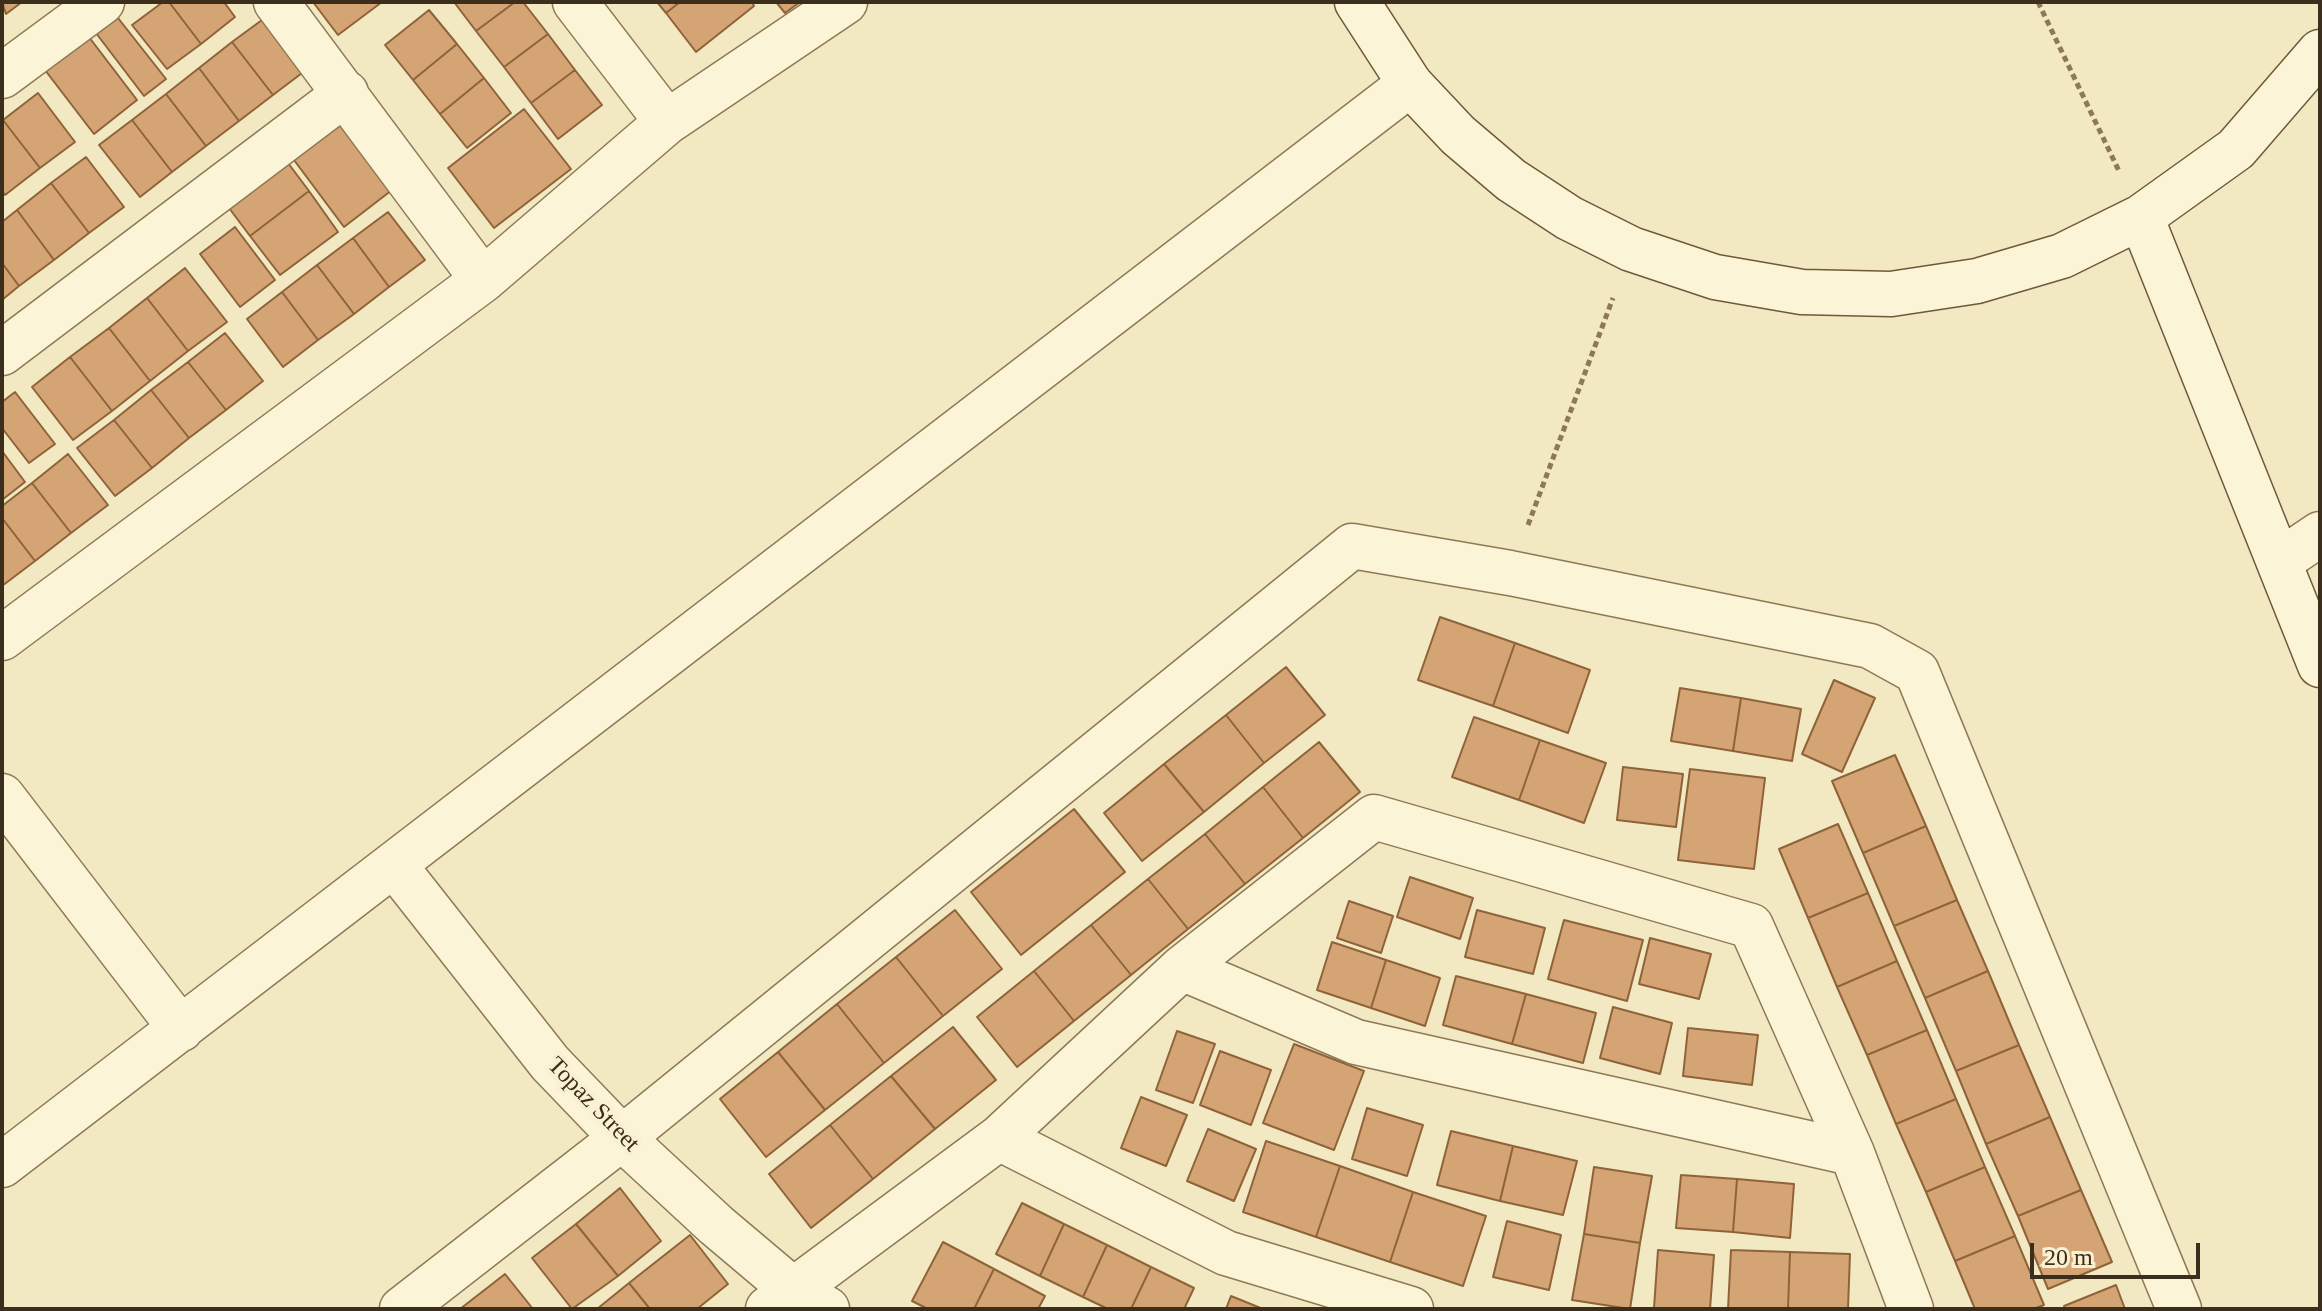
<!DOCTYPE html>
<html>
<head>
<meta charset="utf-8">
<style>
	body { margin:0 }
	#map { position:relative; width:2322px; height:1311px; overflow:hidden; background:#f2e8c1; font-family:"Times New Roman",serif }
	canvas { display:block }
	.frame { position:absolute; inset:0; border:4px solid #3c2e1c; pointer-events:none }
	.scale { position:absolute; left:2030px; top:1243px; width:170px; height:36px; box-sizing:border-box; border:4px solid #3c2e1c; border-top:0; padding-left:10px; font-size:24px; line-height:28px; white-space:nowrap; color:#3c2e1c; -webkit-text-stroke:6px #f9f1d2; paint-order:stroke }
</style>
</head>
<body>
<div id="map">
<canvas width="2322" height="1311"></canvas>
<div class="frame"></div>
<div class="scale">20 m</div>
</div>
<script>
const ctx = document.querySelector('canvas').getContext('2d');
ctx.lineJoin = 'round';
function fillPath(path, color) { ctx.fillStyle = color; ctx.fill(path, 'evenodd'); }
const toPath = rows => new Path2D(rows.map(r => 'M' + r).join(''));
function trace(path, color, width, dash) { ctx.strokeStyle = color; ctx.lineWidth = width; ctx.lineCap = dash ? 'butt' : 'round'; ctx.setLineDash(dash || []); ctx.stroke(path); }
function label(font, color, halo, rows, align = 'center') {
  ctx.font = font + ' "Times New Roman",serif'; ctx.lineWidth = 8; ctx.setLineDash([]); ctx.textBaseline = 'middle'; ctx.strokeStyle = halo; ctx.fillStyle = color; for (const [text, x, y, turn = 0] of rows) {
    ctx.save(); ctx.translate(x, y); ctx.rotate((+turn || 0) * Math.PI / 180); ctx.textAlign = isNaN(turn) ? turn : align; if (halo) ctx.strokeText(text, 0, 0); ctx.fillText(text, 0, 0); ctx.restore();
  }
}
const building = toPath([
	[2,2,22,2,6,14,2,2],
	[163,2,169,2,201,44,167,69,132,25,163,2],
	[169,2,224,2,235,17,201,44,169,2],
	[313,2,382,2,338,35,313,2],
	[454,2,515,2,476,31,454,2],
	[515,2,523,2,548,34,504,67,476,31,515,2],
	[657,2,680,2,666,13,657,2],
	[680,2,752,2,754,6,696,52,666,13,680,2],
	[776,2,800,2,785,13,776,2],
	[107,4,166,79,144,96,86,20,107,4],
	[429,10,457,44,413,80,385,45,429,10],
	[266,17,306,70,273,95,232,42,266,17],
	[79,24,137,100,94,134,35,57,79,24],
	[548,34,575,70,531,103,504,67,548,34],
	[232,42,273,95,239,121,199,68,232,42],
	[457,44,484,78,440,114,413,80,457,44],
	[199,68,239,121,206,146,166,94,199,68],
	[575,70,602,105,558,139,531,103,575,70],
	[484,78,511,113,467,148,440,114,484,78],
	[38,93,75,142,40,168,3,120,38,93],
	[166,94,206,146,172,172,132,120,166,94],
	[524,109,571,169,494,228,448,168,524,109],
	[336,116,392,190,344,227,288,152,336,116],
	[3,120,40,168,5,195,2,191,3,120],
	[132,120,172,172,140,197,99,145,132,120],
	[279,151,309,191,250,236,220,196,279,151],
	[86,157,124,207,89,233,51,183,86,157],
	[51,183,89,233,54,260,17,210,51,183],
	[309,191,338,232,280,275,250,236,309,191],
	[17,210,54,260,19,286,2,263,2,222,17,210],
	[388,212,425,260,389,287,353,238,388,212],
	[235,227,275,280,240,307,200,254,235,227],
	[353,238,389,287,354,314,317,265,353,238],
	[2,263,19,286,2,300,2,263],
	[317,265,354,314,318,340,282,292,317,265],
	[185,268,227,322,188,351,147,298,185,268],
	[282,292,318,340,283,367,247,319,282,292],
	[147,298,188,351,150,381,109,328,147,298],
	[109,328,150,381,112,411,70,357,109,328],
	[225,333,263,381,226,410,188,362,225,333],
	[70,357,112,411,73,440,32,387,70,357],
	[188,362,226,410,189,438,151,390,188,362],
	[151,390,189,438,152,468,114,420,151,390],
	[15,392,55,444,29,463,2,428,2,402,15,392],
	[114,420,152,468,115,496,77,448,114,420],
	[2,451,25,482,2,500,2,451],
	[68,454,108,505,71,533,32,483,68,454],
	[32,483,71,533,35,561,2,518,2,506,32,483],
	[2,518,35,561,2,586,2,518],
	[1440,617,1515,643,1493,706,1418,680,1440,617],
	[1515,643,1590,670,1568,733,1493,706,1515,643],
	[1286,667,1325,715,1264,763,1226,715,1286,667],
	[1834,680,1875,698,1842,772,1802,754,1834,680],
	[1680,688,1741,698,1733,751,1671,741,1680,688],
	[1741,698,1801,709,1792,761,1733,751,1741,698],
	[1226,715,1264,763,1204,812,1164,764,1226,715],
	[1474,717,1540,740,1519,800,1452,777,1474,717],
	[1540,740,1606,763,1584,823,1519,800,1540,740],
	[1319,742,1360,792,1303,838,1263,787,1319,742],
	[1895,755,1926,826,1863,853,1832,781,1895,755],
	[1164,764,1204,812,1142,861,1104,813,1164,764],
	[1623,767,1683,774,1676,827,1617,820,1623,767],
	[1690,769,1765,778,1754,869,1678,860,1690,769],
	[1263,787,1303,838,1245,884,1205,834,1263,787],
	[1074,809,1125,872,1021,955,971,892,1074,809],
	[1838,824,1868,893,1808,918,1779,849,1838,824],
	[1926,826,1957,900,1894,926,1863,853,1926,826],
	[1205,834,1245,884,1188,929,1148,879,1205,834],
	[1410,877,1473,898,1460,939,1397,917,1410,877],
	[1148,879,1188,929,1131,975,1091,925,1148,879],
	[1868,893,1897,961,1837,987,1808,918,1868,893],
	[1957,900,1988,971,1925,998,1894,926,1957,900],
	[1349,901,1393,916,1381,953,1337,938,1349,901],
	[955,910,1002,969,943,1016,896,957,955,910],
	[1477,910,1545,928,1533,974,1465,957,1477,910],
	[1564,920,1643,940,1627,1001,1548,979,1564,920],
	[1091,925,1131,975,1074,1021,1034,971,1091,925],
	[1650,938,1711,954,1699,999,1639,984,1650,938],
	[1332,942,1386,960,1371,1008,1317,990,1332,942],
	[896,957,943,1016,884,1063,837,1004,896,957],
	[1386,960,1440,978,1425,1026,1371,1008,1386,960],
	[1897,961,1927,1030,1867,1055,1837,987,1897,961],
	[1034,971,1074,1021,1017,1067,977,1017,1034,971],
	[1988,971,2019,1045,1956,1071,1925,998,1988,971],
	[1456,976,1526,994,1512,1044,1443,1025,1456,976],
	[1526,994,1596,1013,1583,1063,1512,1044,1526,994],
	[837,1004,884,1063,825,1110,778,1052,837,1004],
	[1613,1007,1672,1023,1660,1074,1600,1058,1613,1007],
	[953,1027,996,1080,935,1129,891,1076,953,1027],
	[1688,1028,1758,1035,1752,1085,1683,1076,1688,1028],
	[1927,1030,1956,1099,1896,1124,1867,1055,1927,1030],
	[1177,1031,1215,1044,1193,1103,1156,1090,1177,1031],
	[1294,1044,1364,1071,1334,1150,1263,1123,1294,1044],
	[2019,1045,2050,1117,1986,1144,1956,1071,2019,1045],
	[1220,1051,1271,1070,1251,1125,1200,1105,1220,1051],
	[778,1052,825,1110,766,1157,720,1099,778,1052],
	[891,1076,935,1129,873,1179,830,1125,891,1076],
	[1141,1097,1187,1115,1166,1166,1121,1148,1141,1097],
	[1956,1099,1985,1167,1926,1192,1896,1124,1956,1099],
	[1367,1108,1423,1125,1407,1176,1352,1159,1367,1108],
	[2050,1117,2081,1190,2018,1216,1986,1144,2050,1117],
	[830,1125,873,1179,811,1228,769,1174,830,1125],
	[1208,1129,1256,1149,1234,1201,1187,1181,1208,1129],
	[1451,1131,1513,1146,1500,1201,1437,1185,1451,1131],
	[1266,1141,1340,1166,1316,1237,1243,1212,1266,1141],
	[1513,1146,1577,1161,1563,1215,1500,1201,1513,1146],
	[1340,1166,1413,1192,1390,1262,1316,1237,1340,1166],
	[1594,1167,1652,1176,1640,1243,1584,1234,1594,1167],
	[1985,1167,2015,1236,1955,1261,1926,1192,1985,1167],
	[1681,1175,1737,1179,1733,1232,1676,1228,1681,1175],
	[1737,1179,1794,1184,1790,1238,1733,1232,1737,1179],
	[620,1188,661,1241,618,1276,576,1224,620,1188],
	[2081,1190,2112,1262,2048,1289,2018,1216,2081,1190],
	[1413,1192,1486,1216,1463,1286,1390,1262,1413,1192],
	[1022,1203,1064,1224,1040,1276,996,1254,1022,1203],
	[1507,1221,1561,1235,1549,1290,1493,1277,1507,1221],
	[576,1224,618,1276,572,1309,532,1258,576,1224],
	[1064,1224,1107,1245,1083,1297,1040,1276,1064,1224],
	[1584,1234,1640,1243,1630,1309,1572,1300,1584,1234],
	[690,1235,728,1284,697,1309,650,1309,629,1283,690,1235],
	[2015,1236,2044,1305,2033,1309,1975,1309,1955,1261,2015,1236],
	[943,1242,994,1269,974,1309,928,1309,912,1301,943,1242],
	[1107,1245,1151,1267,1131,1309,1108,1309,1083,1297,1107,1245],
	[1658,1250,1714,1255,1710,1309,1654,1308,1658,1250],
	[1731,1250,1790,1252,1788,1309,1728,1309,1731,1250],
	[1790,1252,1850,1254,1848,1309,1788,1309,1790,1252],
	[1151,1267,1194,1288,1184,1309,1131,1309,1151,1267],
	[994,1269,1045,1296,1038,1309,974,1309,994,1269],
	[505,1274,533,1309,460,1309,505,1274],
	[629,1283,650,1309,597,1309,629,1283],
	[2116,1285,2125,1309,2066,1309,2064,1306,2116,1285],
	[1231,1296,1263,1309,1226,1309,1231,1296]
]);
const path = toPath([
	[2038,2,2119,171],
	[1528,525,1613,298]
]);
const street = toPath([
	[276,2,483,280],
	[575,2,667,122],
	[2,76,102,2],
	[2,353,346,93],
	[2280,561,2320,534],
	[2,638,483,280,667,122,845,2],
	[2,796,181,1029],
	[395,866,550,1063,622,1138,716,1225,793,1290,827,1309],
	[1182,968,1356,1042,1852,1153],
	[999,1138,1226,1253,1411,1309],
	[2,1165,1410,84],
	[402,1309,622,1138,1352,546,1510,573,1870,646,1917,672,2179,1309],
	[768,1309,999,1138,1182,968,1374,817,1751,926,1852,1153,1911,1309]
]);
const secondary = toPath([
	[1357,2,1410,84,1458,135,1511,180,1569,218,1631,249,1715,277,1802,292,1891,294,1977,281,2062,256,2141,217,2236,149,2320,52],
	[2141,217,2320,665]
]);
const streetNames = [
	["Topaz Street",593,1105,46]
];
fillPath(building, '#d4a474');
trace(building, '#8f633a', 2);
trace(street, '#8e7957', 47);
trace(secondary, '#6f593a', 47);
trace(path, '#8e7957', 5, [6, 4]);
trace(street, '#fcf4d6', 44);
trace(secondary, '#fcf4d6', 44);
label('24px', '#3c2e1c', '#f9f1d2', streetNames);
</script>
</body>
</html>
